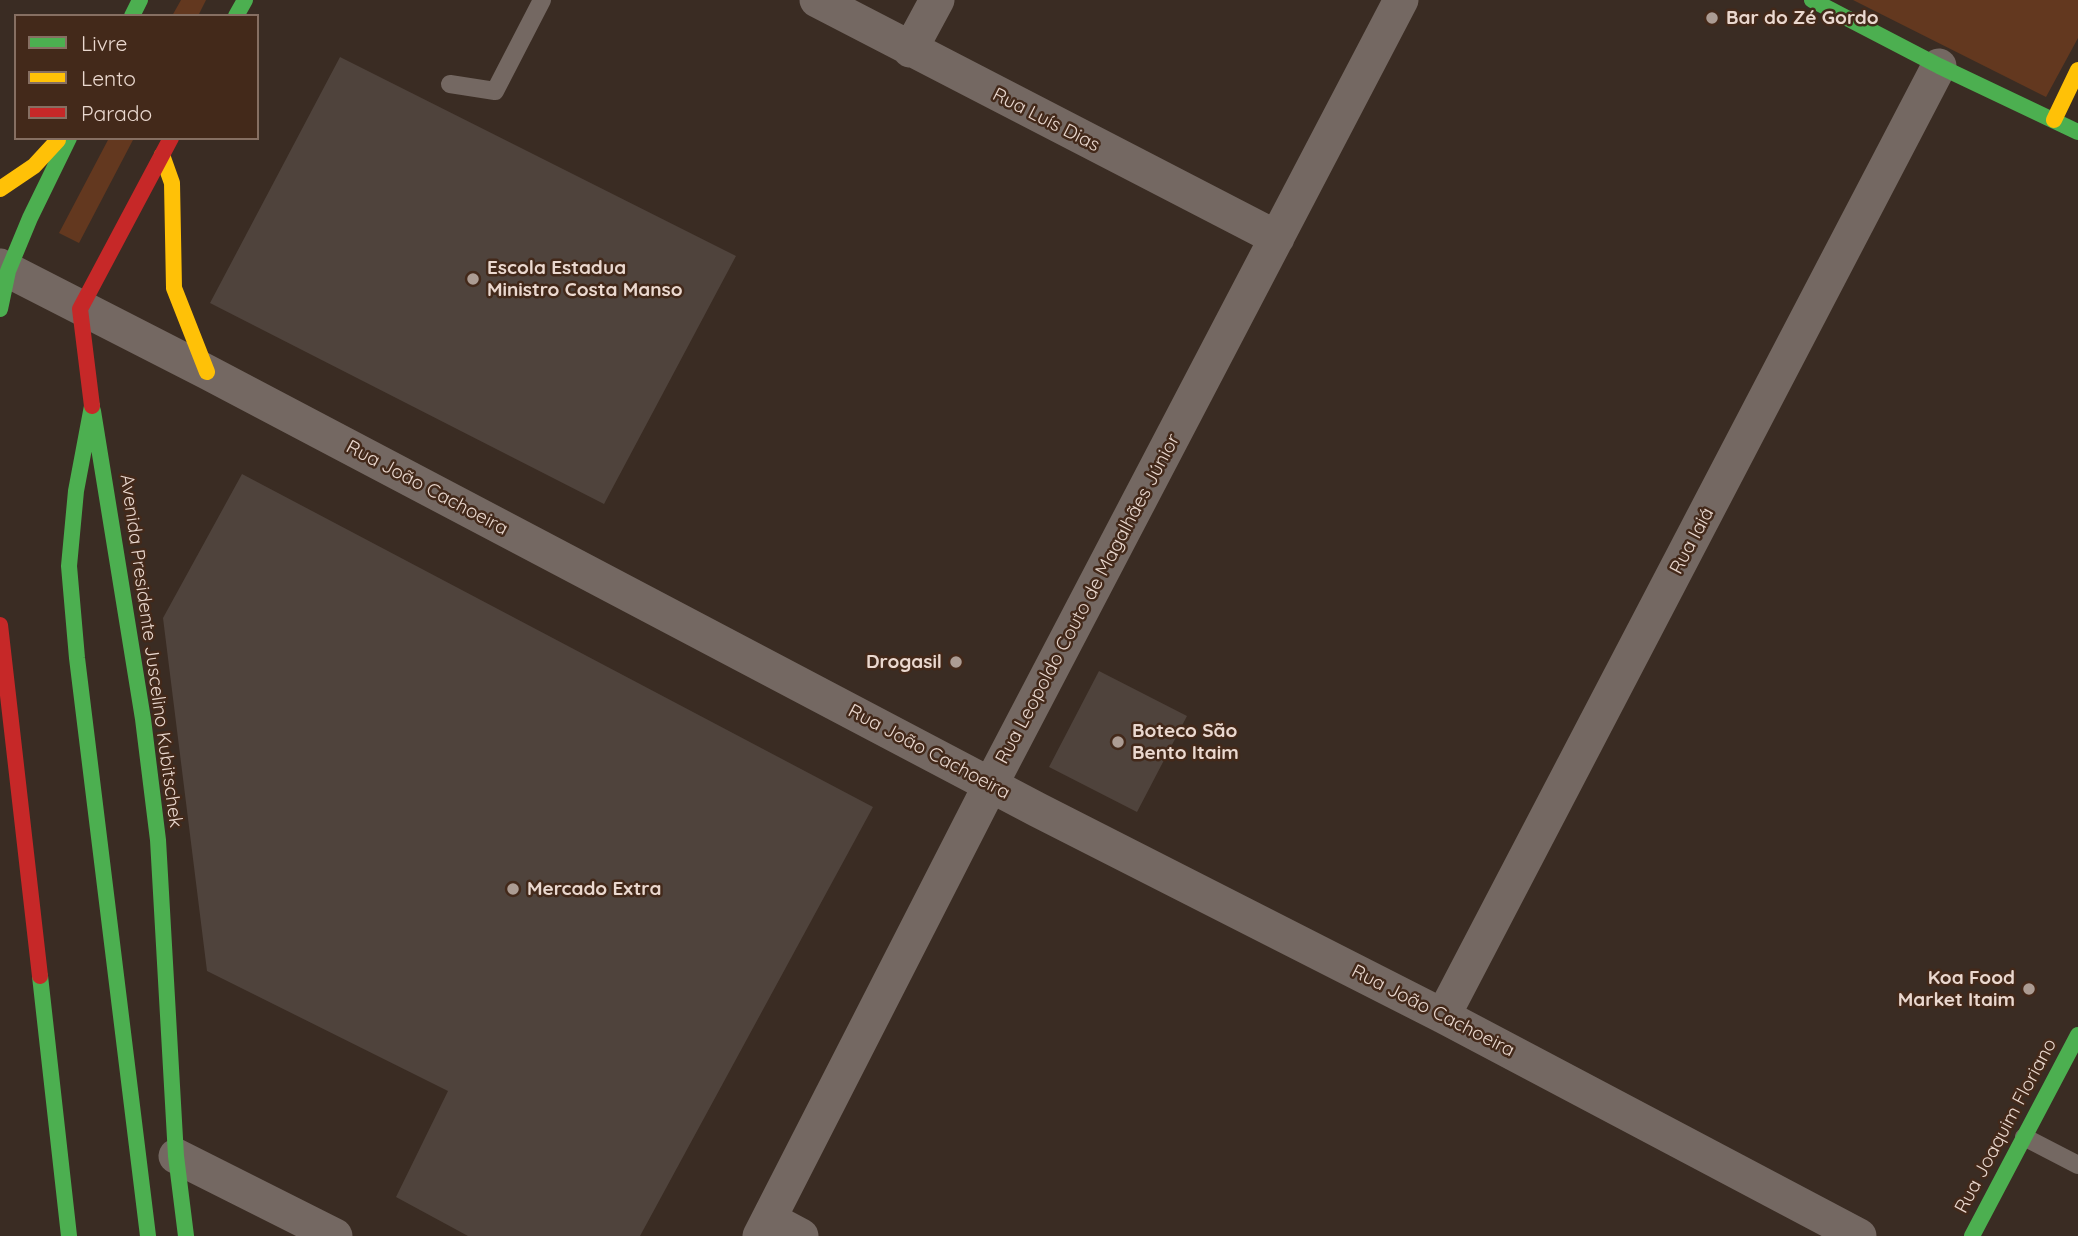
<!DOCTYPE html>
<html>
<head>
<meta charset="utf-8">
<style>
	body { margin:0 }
	#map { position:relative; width:2078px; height:1236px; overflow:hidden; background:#3a2c23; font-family:Quicksand,sans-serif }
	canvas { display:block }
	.legend { position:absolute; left:14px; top:14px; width:245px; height:126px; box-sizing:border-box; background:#43291a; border:2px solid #866f62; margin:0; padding:9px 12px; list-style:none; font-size:21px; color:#ead8cf }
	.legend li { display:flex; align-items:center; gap:14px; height:35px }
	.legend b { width:35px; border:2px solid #866f62 }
</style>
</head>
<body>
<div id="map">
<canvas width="2078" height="1236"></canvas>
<ul class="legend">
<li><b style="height:9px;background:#4caf50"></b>Livre</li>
<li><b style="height:9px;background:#ffc107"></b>Lento</li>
<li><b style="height:9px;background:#c62828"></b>Parado</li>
</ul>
</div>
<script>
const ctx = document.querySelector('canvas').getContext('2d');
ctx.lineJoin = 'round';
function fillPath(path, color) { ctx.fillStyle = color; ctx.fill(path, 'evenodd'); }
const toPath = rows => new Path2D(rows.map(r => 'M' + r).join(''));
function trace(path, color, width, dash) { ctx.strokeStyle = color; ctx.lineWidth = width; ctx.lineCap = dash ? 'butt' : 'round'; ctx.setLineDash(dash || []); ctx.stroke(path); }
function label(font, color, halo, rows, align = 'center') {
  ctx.font = font + ' Quicksand,sans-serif'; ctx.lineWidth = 5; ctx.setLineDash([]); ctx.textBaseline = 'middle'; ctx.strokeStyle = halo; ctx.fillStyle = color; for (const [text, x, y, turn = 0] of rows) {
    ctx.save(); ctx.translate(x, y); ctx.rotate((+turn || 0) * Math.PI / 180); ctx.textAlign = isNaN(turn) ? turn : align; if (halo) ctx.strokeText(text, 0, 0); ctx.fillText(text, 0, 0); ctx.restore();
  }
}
const green = toPath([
	[181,0,206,0,198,16,172,16],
	[1853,0,2078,0,2078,38,2046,97],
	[109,138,134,138,79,243,59,233]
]);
const building = toPath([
	[340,57,736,256,604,504,210,303],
	[242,474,873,807,640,1236,468,1236,396,1197,448,1091,207,971,163,618],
	[1099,671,1187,716,1137,812,1049,767]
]);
const lane = toPath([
	[450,84,495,91,542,0],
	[2024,1137,2078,1165]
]);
const street = toPath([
	[817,0,1277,238],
	[910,50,937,0],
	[0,266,207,372,1038,810,1443,1016,1859,1236],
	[1443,1016,1939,66],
	[176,1156,335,1236],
	[769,1219,801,1236],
	[760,1236,991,784,1401,0]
]);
const fast = toPath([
	[1812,0,1939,66,2078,132],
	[132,16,140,0],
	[236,16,245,0],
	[0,309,8,271,30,218,69,138],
	[92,406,76,491,69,566,77,658,148,1236],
	[93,411,143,719,158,840,176,1156,186,1236],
	[40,976,69,1236],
	[1972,1236,2078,1035]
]);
const slow = toPath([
	[2054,120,2078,70],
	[162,155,172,183,174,288,207,372],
	[0,189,34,166,58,140]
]);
const jam = toPath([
	[92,406,80,309,171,138],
	[0,625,40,976]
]);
const markers = [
	[1712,18,7,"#ac9c93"],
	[473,279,7,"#ac9c93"],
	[956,662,7,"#ac9c93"],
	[1118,742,7,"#ac9c93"],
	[513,889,7,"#ac9c93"],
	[2029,989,7,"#ac9c93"]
];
const poiNames = [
	["Bar do Zé Gordo",1726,18],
	["Escola Estadua",487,268],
	["Ministro Costa Manso",487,290],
	["Drogasil",942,662,"right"],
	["Boteco São",1132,731],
	["Bento Itaim",1132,753],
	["Mercado Extra",527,889],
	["Koa Food",2015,978,"right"],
	["Market Itaim",2015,1000,"right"]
];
const streetNames = [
	["Rua Luís Dias",1046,120,27],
	["Rua João Cachoeira",427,488,28],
	["Rua Iaiá",1692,541,-62],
	["Rua Leopoldo Couto de Magalhães Júnior",1088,599,-62],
	["Avenida Presidente Juscelino Kubitschek",151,651,82],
	["Rua João Cachoeira",929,752,28],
	["Rua João Cachoeira",1433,1011,27],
	["Rua Joaquim Floriano",2006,1126,-62]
];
fillPath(green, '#63381f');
fillPath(building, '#4f433c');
trace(lane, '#746862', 18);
trace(street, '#746862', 35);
trace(fast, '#4caf50', 16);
trace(slow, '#ffc107', 16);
trace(jam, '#c62828', 16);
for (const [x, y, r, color] of markers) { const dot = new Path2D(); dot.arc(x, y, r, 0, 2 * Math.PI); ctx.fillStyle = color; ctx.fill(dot); trace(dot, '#43291a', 2.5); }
label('bold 19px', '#ead8cf', '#43291a', poiNames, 'left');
label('19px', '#ead8cf', '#43291a', streetNames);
</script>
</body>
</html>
